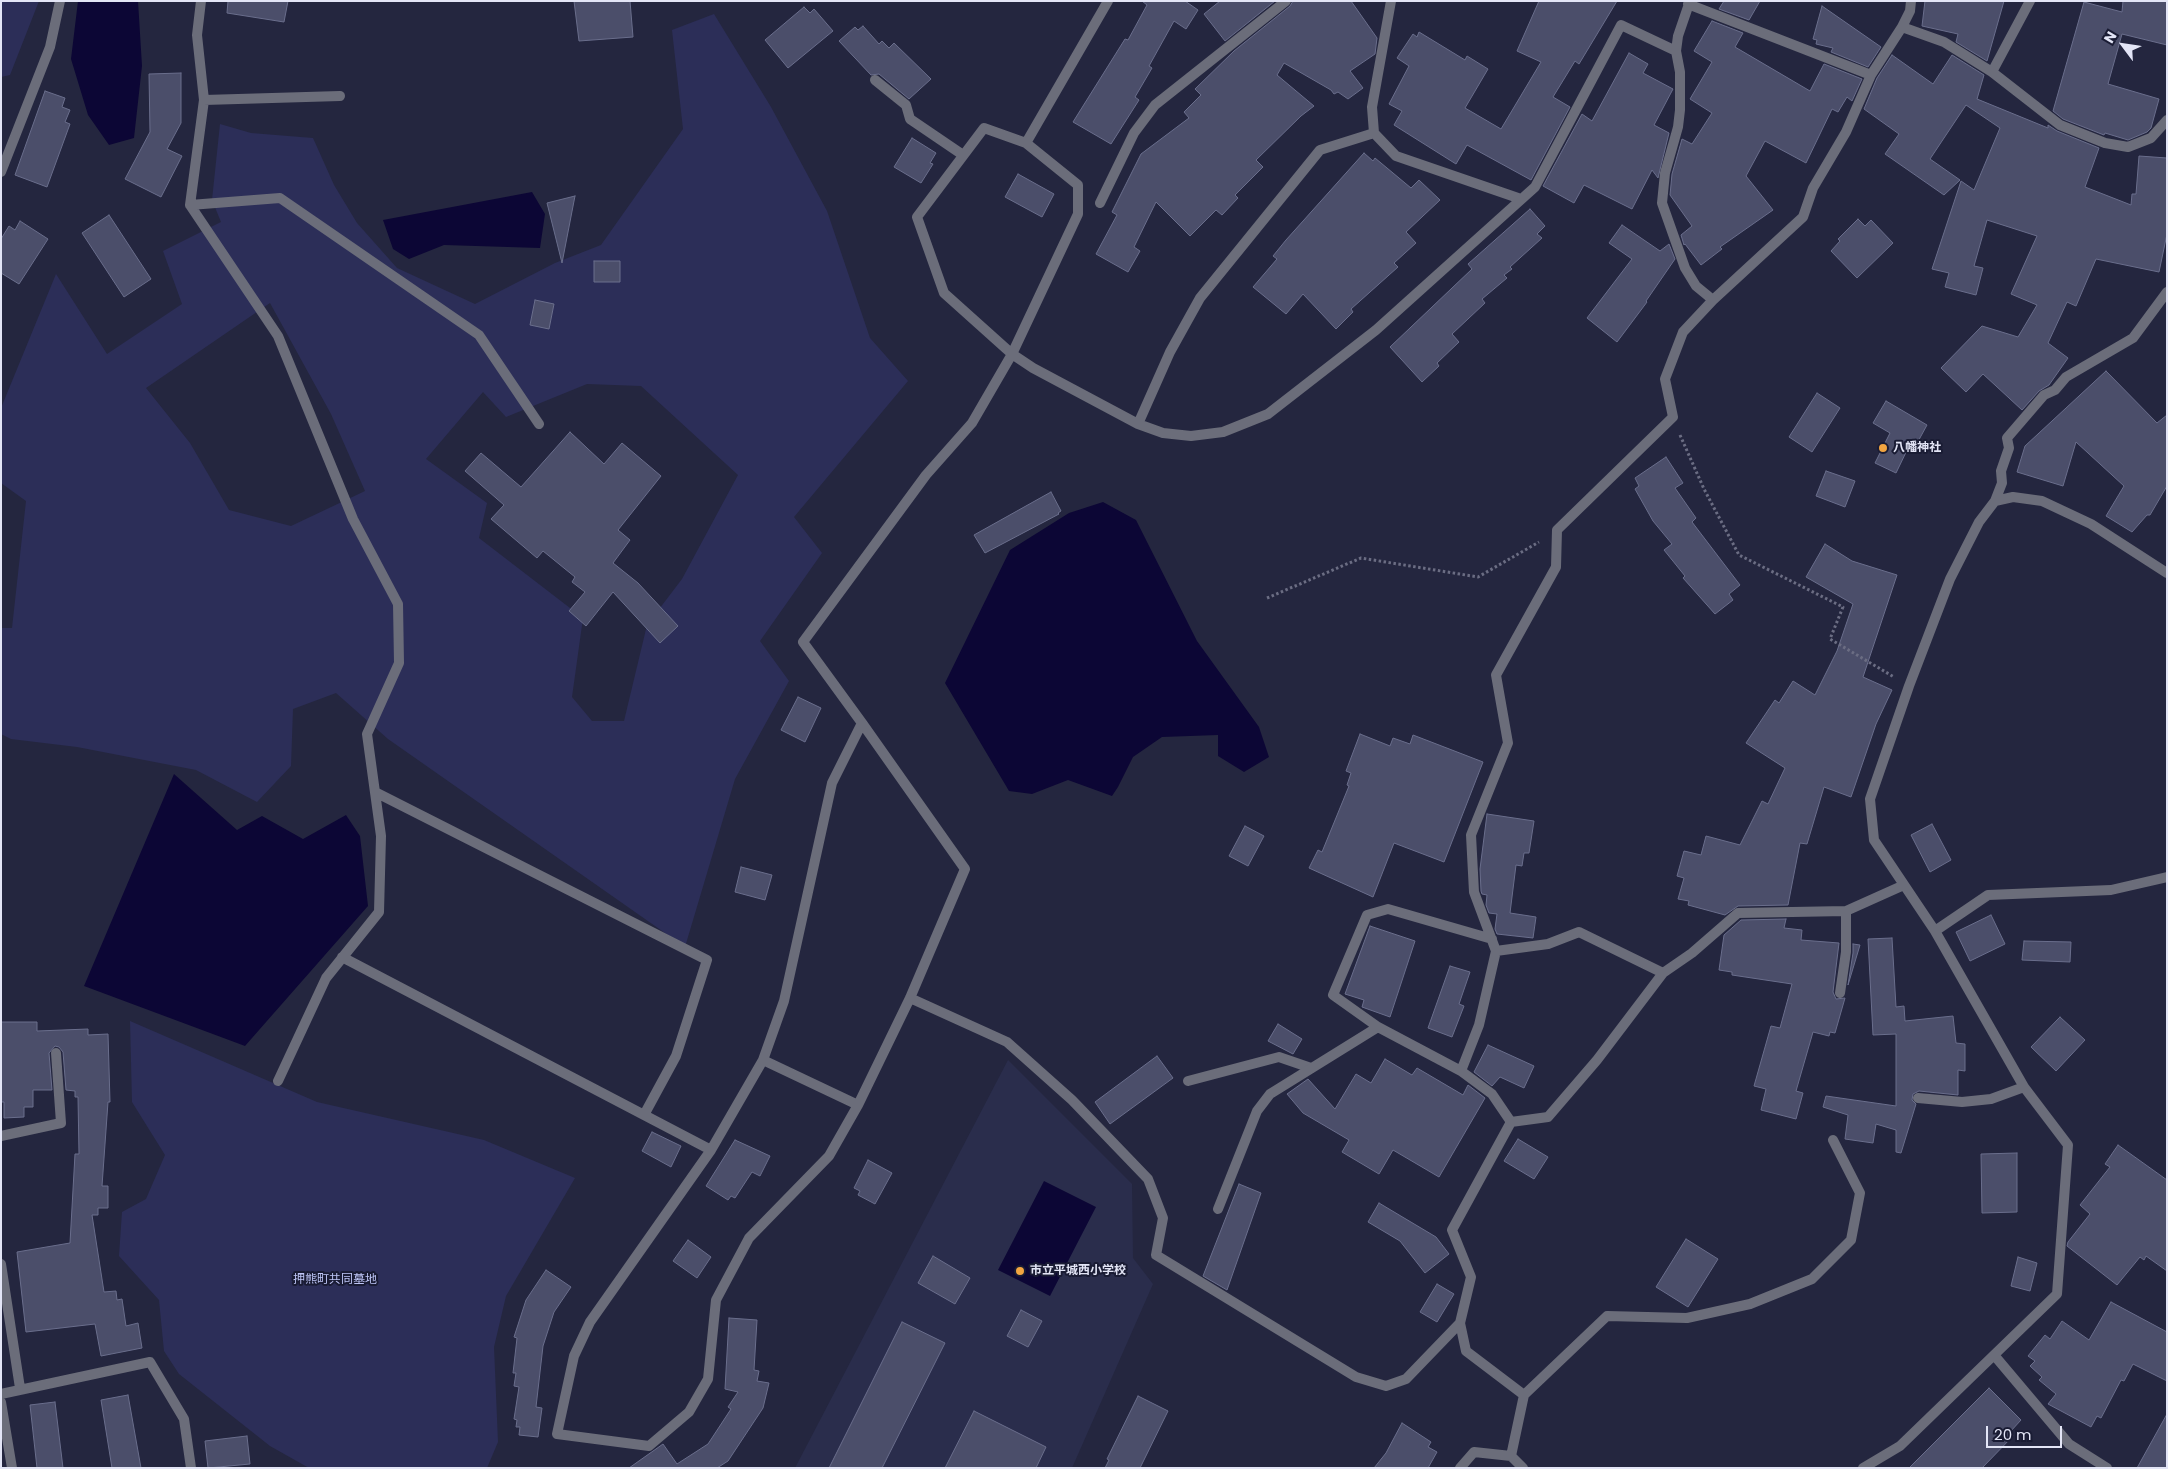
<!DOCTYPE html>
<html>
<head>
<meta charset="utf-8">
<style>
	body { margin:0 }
	#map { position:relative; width:2168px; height:1469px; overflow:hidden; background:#24263f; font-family:Poppins,sans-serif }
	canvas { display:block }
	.frame { position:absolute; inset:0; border:2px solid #e3e5f6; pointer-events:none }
	.north { position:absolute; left:2098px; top:20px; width:50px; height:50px; -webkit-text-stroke:4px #1a1c34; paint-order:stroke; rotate:301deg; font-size:14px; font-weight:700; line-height:20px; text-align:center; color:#e3e5f6 }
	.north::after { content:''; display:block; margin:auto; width:18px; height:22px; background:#e3e5f6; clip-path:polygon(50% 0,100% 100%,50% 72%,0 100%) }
	.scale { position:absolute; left:1986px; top:1426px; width:76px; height:22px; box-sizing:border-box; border:2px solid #e3e5f6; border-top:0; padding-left:6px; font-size:15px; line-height:18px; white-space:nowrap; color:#e3e5f6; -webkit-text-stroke:4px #1a1c34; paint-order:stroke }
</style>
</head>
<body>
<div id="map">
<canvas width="2168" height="1469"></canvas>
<div class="frame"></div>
<div class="north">N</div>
<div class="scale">20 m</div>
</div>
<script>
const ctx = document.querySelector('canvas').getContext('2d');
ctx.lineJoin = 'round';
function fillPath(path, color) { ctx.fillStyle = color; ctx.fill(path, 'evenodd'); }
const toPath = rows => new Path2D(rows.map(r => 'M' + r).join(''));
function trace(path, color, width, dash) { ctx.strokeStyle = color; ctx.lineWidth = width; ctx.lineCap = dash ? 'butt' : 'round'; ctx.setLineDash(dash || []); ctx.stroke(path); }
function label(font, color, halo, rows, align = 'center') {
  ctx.font = font + ' Poppins,"Noto Sans JP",sans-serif'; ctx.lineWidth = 4; ctx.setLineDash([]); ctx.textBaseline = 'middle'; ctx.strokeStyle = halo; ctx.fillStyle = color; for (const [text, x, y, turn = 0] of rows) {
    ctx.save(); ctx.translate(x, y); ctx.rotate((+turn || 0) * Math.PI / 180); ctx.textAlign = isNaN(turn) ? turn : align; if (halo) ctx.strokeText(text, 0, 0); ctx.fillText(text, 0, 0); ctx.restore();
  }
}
const built = toPath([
	[1008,1060,1132,1184,1133,1258,1153,1284,1072,1468,795,1468]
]);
const green = toPath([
	[1,1,39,1,10,75,1,77],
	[714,14,771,107,827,211,870,338,908,381,794,517,822,553,760,641,789,681,735,779,685,947,388,739,336,693,293,709,291,766,257,802,196,770,77,747,11,739,1,734,1,628,12,628,26,501,1,483,1,408,56,274,107,354,182,304,163,251,221,222,212,200,220,124,251,133,313,138,334,185,357,223,397,268,475,304,555,263,601,245,683,129,672,30],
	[270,303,331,414,365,491,291,526,229,510,190,443,146,388],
	[587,384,641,386,738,475,682,579,647,625,624,721,592,721,572,697,583,618,479,538,487,503,426,459,483,392,506,417],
	[130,1021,317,1102,484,1140,575,1178,506,1296,494,1347,498,1442,487,1468,309,1468,270,1446,179,1374,164,1351,159,1300,119,1256,122,1212,146,1199,165,1155,132,1102]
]);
const water = toPath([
	[78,1,138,1,142,66,134,138,109,145,88,115,71,59],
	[532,192,545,214,540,248,444,245,409,259,393,249,383,220],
	[1103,502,1136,520,1197,641,1259,727,1269,757,1244,772,1218,756,1218,735,1162,737,1133,757,1118,787,1112,796,1068,780,1032,794,1009,791,945,683,1010,550,1069,513],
	[174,774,237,830,262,816,303,839,346,815,360,836,368,906,245,1046,84,986],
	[1044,1181,1096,1207,1050,1296,998,1270]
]);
const building = toPath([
	[228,1,288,1,284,22,227,13,228,1],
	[574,1,630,1,633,37,579,41,574,1],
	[1142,1,1185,1,1198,10,1186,29,1174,21,1149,66,1152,68,1135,97,1139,100,1111,144,1073,122,1125,39,1128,40,1147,5,1142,1],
	[1220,1,1275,1,1225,41,1204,14,1220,1],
	[1293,1,1351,1,1377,38,1375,54,1350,71,1363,88,1348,99,1338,92,1334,94,1331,90,1284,63,1277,75,1314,106,1301,116,1256,160,1263,167,1235,195,1238,198,1222,215,1216,210,1190,236,1156,202,1134,247,1140,251,1128,272,1096,254,1117,215,1112,212,1141,154,1189,118,1184,112,1201,95,1195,89,1234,51,1290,6,1293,1],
	[1539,1,1617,1,1579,64,1575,61,1553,97,1570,107,1531,180,1467,145,1456,164,1394,125,1402,111,1389,104,1409,66,1397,58,1413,34,1417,37,1419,32,1465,60,1467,56,1488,69,1465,108,1501,129,1541,62,1517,51,1539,1],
	[1724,1,1760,1,1749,20,1719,9,1724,1],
	[1925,1,2004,1,1987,61,1956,42,1958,34,1922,26,1925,1],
	[2123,1,2167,1,2167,45,2122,34,2108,84,2159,99,2151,128,2147,132,2128,140,2105,133,2104,135,2063,119,2053,111,2084,2,2122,12,2123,1],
	[1822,6,1881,47,1868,67,1831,52,1833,48,1816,44,1817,40,1813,39,1822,6],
	[804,7,810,13,814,9,833,31,788,68,765,40,804,7],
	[1712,21,1743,33,1735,47,1810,91,1824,64,1862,79,1852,101,1847,97,1838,112,1832,109,1806,163,1765,141,1746,176,1773,210,1720,247,1722,249,1701,265,1685,244,1684,245,1681,235,1692,226,1670,195,1672,174,1682,139,1692,144,1712,113,1690,99,1712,62,1694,51,1712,21],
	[863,26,879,44,882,41,889,48,894,43,931,79,909,99,879,74,871,75,839,41,855,27,858,30,863,26],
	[1629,53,1648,64,1643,73,1673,89,1654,125,1669,133,1658,178,1652,170,1632,209,1584,185,1574,203,1543,186,1582,114,1592,121,1629,53],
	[1892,55,1933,84,1952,55,1984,75,1977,99,2048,128,2048,125,2057,131,2099,148,2085,187,2131,205,2132,194,2136,194,2139,156,2167,158,2167,234,2159,272,2096,259,2076,306,2067,302,2048,343,2068,358,2049,385,2039,391,2022,410,1983,374,1966,392,1941,368,1982,326,2018,337,2037,305,2011,294,2037,236,1987,220,1974,266,1983,268,1976,295,1945,287,1949,273,1932,269,1961,181,1974,190,2000,128,1966,105,1930,159,1960,180,1944,195,1885,154,1899,134,1864,109,1877,78,1892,55],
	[181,73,181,123,167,149,182,156,161,197,125,179,150,132,149,74,181,73],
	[45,91,65,98,62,107,70,110,65,122,70,124,47,187,15,175,45,91],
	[912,138,936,153,930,163,933,164,921,183,894,167,912,138],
	[1364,153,1373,161,1375,158,1411,188,1419,180,1440,200,1406,232,1416,243,1394,263,1398,267,1351,309,1353,312,1336,329,1303,294,1286,314,1253,287,1277,259,1273,256,1286,240,1364,153],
	[1018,174,1054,194,1042,217,1005,197,1018,174],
	[575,196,562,263,547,203,575,196],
	[1530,209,1545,226,1537,234,1542,238,1510,267,1512,269,1504,275,1507,278,1482,299,1485,303,1452,334,1459,342,1437,363,1439,366,1422,382,1390,347,1472,269,1468,264,1530,209],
	[109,215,151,279,124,297,82,233,109,215],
	[1858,219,1865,226,1871,220,1893,243,1857,278,1831,251,1840,241,1838,239,1858,219],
	[20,221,48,239,19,284,1,273,1,239,9,226,15,230,20,221],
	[1622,225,1660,251,1669,244,1675,259,1646,301,1647,302,1617,342,1587,318,1632,259,1609,243,1622,225],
	[594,261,620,261,620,282,594,282,594,261],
	[535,300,554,304,549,329,530,325,535,300],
	[2106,371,2157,423,2167,415,2167,486,2150,515,2147,515,2132,532,2106,516,2124,486,2076,442,2063,486,2017,472,2025,446,2106,371],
	[1817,393,1840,408,1812,452,1789,437,1817,393],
	[1886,401,1927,425,1915,447,1910,444,1896,473,1875,463,1890,433,1873,423,1886,401],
	[570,432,604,464,622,443,661,476,618,530,630,540,613,563,638,583,678,626,660,643,613,592,586,626,569,611,585,592,572,582,575,577,543,551,537,558,491,519,504,505,465,471,481,453,521,487,570,432],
	[1666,457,1683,483,1675,488,1696,518,1692,522,1740,585,1729,594,1733,600,1715,614,1683,578,1685,576,1664,550,1672,544,1653,521,1635,489,1639,486,1635,478,1666,457],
	[1826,471,1855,481,1845,507,1816,496,1826,471],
	[1051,492,1061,511,1058,513,1059,514,985,553,974,535,1051,492],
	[1825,544,1852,561,1897,575,1863,677,1892,690,1876,724,1851,797,1824,787,1807,844,1800,843,1788,905,1738,906,1725,915,1688,905,1689,901,1678,899,1684,878,1677,876,1684,851,1701,855,1706,836,1740,845,1762,801,1768,804,1785,768,1746,743,1775,700,1779,703,1793,681,1815,695,1837,651,1853,604,1806,577,1825,544],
	[798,697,821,708,805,742,781,730,798,697],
	[1360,734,1390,746,1393,738,1410,744,1413,735,1483,762,1444,862,1394,843,1373,897,1309,868,1318,850,1322,852,1349,786,1347,785,1351,773,1346,771,1360,734],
	[1487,814,1534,821,1529,853,1524,853,1522,866,1516,865,1510,913,1536,917,1533,938,1497,934,1495,929,1497,914,1489,913,1486,905,1487,895,1482,894,1481,891,1480,869,1487,814],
	[1932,824,1951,860,1930,872,1911,835,1932,824],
	[1245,826,1264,836,1248,866,1229,856,1245,826],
	[741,867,772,875,765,900,735,892,741,867],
	[1991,915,2005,944,1970,961,1956,932,1991,915],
	[1786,919,1784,928,1802,930,1801,940,1839,943,1833,992,1836,999,1845,998,1835,1033,1830,1032,1829,1036,1813,1032,1796,1091,1803,1093,1796,1119,1761,1110,1766,1089,1754,1086,1771,1026,1780,1028,1792,984,1732,975,1732,972,1719,970,1724,935,1741,920,1786,919],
	[1370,926,1415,941,1390,1017,1362,1007,1364,1000,1345,994,1370,926],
	[1892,938,1896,1007,1904,1006,1905,1021,1953,1016,1956,1043,1965,1044,1965,1071,1958,1070,1958,1095,1919,1091,1913,1094,1912,1100,1916,1104,1901,1153,1896,1152,1896,1130,1876,1124,1873,1143,1845,1139,1848,1115,1823,1107,1826,1096,1896,1106,1896,1034,1873,1035,1868,939,1892,938],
	[2024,941,2071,942,2070,962,2022,960,2024,941],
	[1853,944,1860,945,1848,985,1853,953,1853,944],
	[1450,966,1470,972,1459,1004,1464,1006,1452,1037,1428,1028,1450,966],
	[2060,1017,2085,1040,2056,1071,2031,1047,2060,1017],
	[1,1022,37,1022,37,1031,88,1029,88,1035,108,1034,110,1102,108,1102,102,1186,108,1186,108,1208,98,1208,98,1215,92,1215,104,1292,116,1291,117,1300,122,1299,126,1326,138,1323,142,1348,101,1356,95,1324,26,1332,17,1252,70,1243,75,1154,79,1154,78,1097,75,1097,75,1091,66,1090,63,1052,59,1047,55,1046,49,1053,52,1090,33,1090,33,1107,24,1107,24,1117,4,1118,4,1102,1,1102,1,1022],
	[1278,1024,1302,1039,1293,1054,1268,1041,1278,1024],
	[1488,1045,1534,1066,1524,1088,1500,1077,1492,1086,1474,1072,1488,1045],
	[1157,1056,1173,1078,1110,1124,1095,1102,1157,1056],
	[1385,1059,1412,1075,1417,1068,1463,1095,1468,1085,1485,1098,1439,1177,1393,1150,1379,1174,1342,1152,1349,1140,1303,1113,1287,1094,1308,1079,1335,1109,1356,1074,1371,1083,1385,1059],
	[652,1132,681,1146,671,1167,642,1151,652,1132],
	[1518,1139,1548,1157,1534,1179,1504,1161,1518,1139],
	[735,1140,770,1156,760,1176,752,1172,735,1198,731,1196,728,1200,706,1186,735,1140],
	[2118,1145,2167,1180,2167,1271,2146,1256,2144,1260,2140,1257,2117,1285,2067,1246,2068,1242,2090,1214,2080,1205,2110,1167,2105,1164,2118,1145],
	[2017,1153,2017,1212,1982,1213,1981,1154,2017,1153],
	[868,1160,892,1173,875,1204,858,1195,860,1191,854,1188,868,1160],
	[1239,1184,1261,1193,1227,1290,1203,1276,1239,1184],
	[1379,1203,1436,1237,1449,1254,1425,1273,1400,1241,1368,1222,1379,1203],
	[1686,1239,1718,1259,1688,1307,1656,1287,1686,1239],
	[688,1240,711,1257,697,1278,673,1261,688,1240],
	[933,1256,970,1278,955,1304,918,1283,933,1256],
	[2018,1257,2037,1263,2030,1291,2011,1286,2018,1257],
	[546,1270,571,1287,554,1312,543,1346,536,1407,542,1408,538,1437,519,1435,520,1427,516,1427,517,1420,514,1419,519,1387,514,1386,516,1373,513,1373,517,1338,514,1337,526,1300,546,1270],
	[1437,1284,1454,1294,1437,1322,1420,1312,1437,1284],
	[2111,1302,2167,1332,2167,1381,2133,1364,2124,1381,2121,1380,2101,1418,2097,1416,2091,1427,2048,1404,2056,1394,2039,1380,2042,1377,2030,1366,2035,1361,2028,1356,2045,1335,2050,1339,2062,1321,2089,1340,2111,1302],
	[1021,1310,1042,1321,1028,1347,1007,1336,1021,1310],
	[729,1318,757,1320,754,1370,759,1371,757,1381,769,1383,763,1408,728,1461,717,1468,629,1468,663,1444,677,1464,708,1444,731,1409,728,1407,738,1392,725,1389,729,1318],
	[902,1322,945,1343,882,1468,829,1468,902,1322],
	[1989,1388,2021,1420,2010,1432,2013,1436,1982,1468,1909,1468,1989,1388],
	[128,1395,141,1468,112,1468,101,1400,128,1395],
	[1138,1396,1168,1411,1140,1468,1105,1468,1109,1460,1107,1459,1138,1396],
	[55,1402,63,1468,37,1468,30,1405,55,1402],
	[974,1411,1046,1447,1036,1468,945,1468,974,1411],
	[2167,1414,2167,1468,2137,1468,2167,1414],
	[1402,1423,1431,1442,1428,1447,1437,1452,1428,1468,1374,1468,1386,1453,1402,1423],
	[247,1436,250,1464,208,1468,205,1441,247,1436]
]);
const path = toPath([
	[1680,435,1704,489,1739,555,1843,607,1830,639,1894,677],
	[1267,598,1361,558,1478,577,1539,542]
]);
const service = toPath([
	[1188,1081,1279,1057,1311,1068]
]);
const minor = toPath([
	[201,1,197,35,204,100,190,205,278,336,353,519,398,604,399,663,367,734,381,836,379,912,326,978,278,1081],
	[1108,1,1026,143,984,128,917,217,944,293,1012,354,1033,368,1138,424,1163,433,1191,436,1223,432,1268,414,1376,330,1535,187,1621,25,1676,51],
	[1391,1,1372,107,1374,133,1396,156,1521,199],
	[1690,1,1678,36,1676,51,1680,72,1680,110,1678,127,1665,173,1662,203,1685,268,1696,286,1713,300],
	[1688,4,1871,75],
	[1902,27,1944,42,1992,72,2060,125,2105,143,2128,147,2151,138,2167,120],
	[1992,72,2030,1],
	[875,80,906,105,910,119,963,155],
	[204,100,340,96],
	[1,172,50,47,60,1],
	[1100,203,1134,133,1155,105,1286,1],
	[190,205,280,198,479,335,539,424],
	[1138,424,1170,352,1200,298,1320,150,1374,133],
	[1995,501,2002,483,2001,471,2009,448,2007,438,2044,395,2055,390,2066,377,2133,338,2167,292],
	[862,723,832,783,784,1001,763,1060,711,1150,590,1322,574,1356,557,1434,649,1446,689,1412,708,1379,716,1300,749,1238,829,1156,858,1105,910,998,965,869,862,723,803,642,926,475,972,423,1012,354,1078,214,1078,185,1026,143],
	[375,792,707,960,676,1056,644,1115],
	[1935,931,1988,895,2111,890,2167,877],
	[1496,951,1548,944,1579,932,1663,973],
	[342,957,711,1150],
	[1840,993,1846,952,1846,911],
	[910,998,1007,1042,1072,1100,1148,1179,1163,1218,1156,1255,1356,1377,1386,1386,1406,1379,1460,1323],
	[763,1060,858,1105],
	[1461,1071,1378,1027,1333,995,1367,915,1388,909,1492,939],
	[1918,1098,1962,1102,1991,1099,2024,1087],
	[1511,1122,1492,1094,1461,1071,1479,1025,1496,951,1474,892,1471,835,1508,743,1496,675,1556,567,1557,530,1673,417,1665,379,1683,332,1713,300,1803,217,1813,188,1846,132,1871,75,1902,27,1910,11,1911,1],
	[1,1136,61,1123,56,1053],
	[1218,1209,1257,1111,1270,1094,1378,1027],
	[1,1264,20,1388],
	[1994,1355,2069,1444,2107,1468],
	[1,1394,150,1362,184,1419,191,1468],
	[1524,1395,1607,1316,1687,1318,1750,1304,1812,1279,1851,1240,1860,1193,1833,1140],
	[1,1402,12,1468],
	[1460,1468,1474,1452,1511,1456],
	[1523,1468,1511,1456,1524,1395,1466,1351,1460,1323,1471,1277,1452,1230,1511,1122,1548,1117,1597,1060,1663,973,1692,953,1738,913,1846,911,1904,885],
	[1863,1468,1900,1446,2057,1294,2068,1145,2024,1087,1935,931,1874,840,1870,799,1909,686,1950,579,1979,522,1995,501,2013,497,2042,501,2091,524,2167,573]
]);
const markers = [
	[1883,448,5,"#f2a541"],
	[1020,1271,5,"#f2a541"]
];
const poiNames = [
	["八幡神社",1893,448],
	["市立平城西小学校",1030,1271]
];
const parkNames = [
	["押熊町共同墓地",335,1280]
];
fillPath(built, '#2a2d4c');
fillPath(green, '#2c2e58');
fillPath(water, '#0c0635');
fillPath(building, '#4b4e6a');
trace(building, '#6a6e8c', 1);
trace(path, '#6b6d83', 3, [2.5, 2.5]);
trace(service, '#6b6d7a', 10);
trace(minor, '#6b6d7a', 10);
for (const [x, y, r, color] of markers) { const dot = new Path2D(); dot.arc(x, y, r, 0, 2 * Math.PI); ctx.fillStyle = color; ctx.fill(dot); trace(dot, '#1a1c34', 2); }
label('bold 12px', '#e3e5f6', '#1a1c34', poiNames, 'left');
label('12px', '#bec5f6', '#1a1c34', parkNames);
</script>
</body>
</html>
